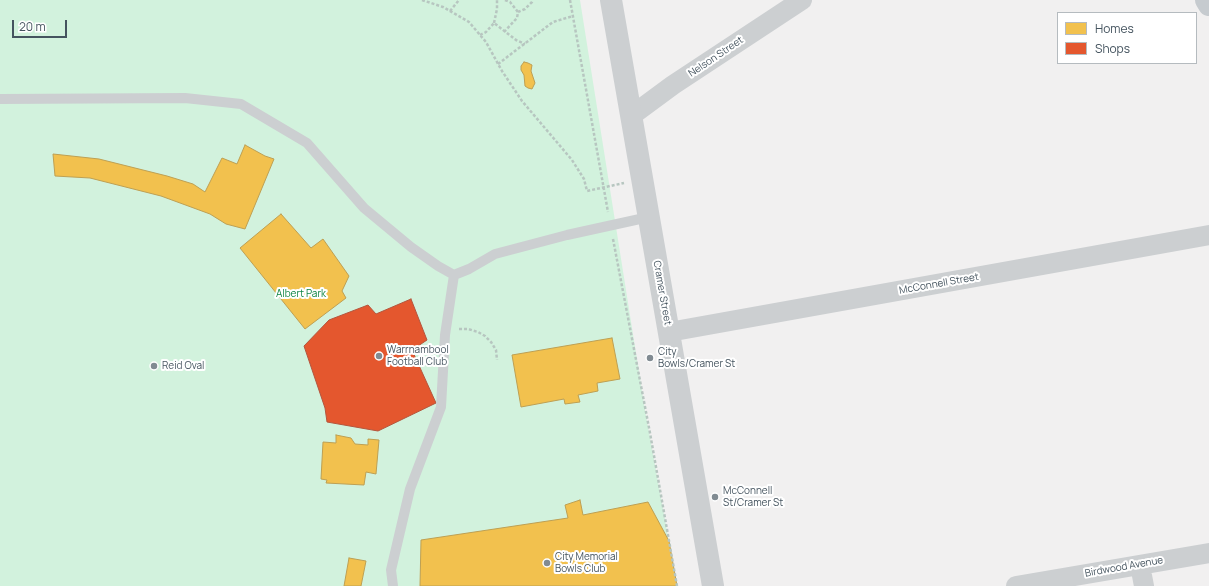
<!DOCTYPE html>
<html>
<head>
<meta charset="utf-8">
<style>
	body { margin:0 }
	#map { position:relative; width:1209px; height:586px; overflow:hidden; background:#f1f0f0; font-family:Manrope,sans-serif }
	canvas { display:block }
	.legend { position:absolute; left:1057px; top:12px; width:140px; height:52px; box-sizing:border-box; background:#fff; border:1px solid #b5bbbf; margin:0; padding:5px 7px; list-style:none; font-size:12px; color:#45545f }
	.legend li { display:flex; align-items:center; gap:8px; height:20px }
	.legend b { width:20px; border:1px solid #b5bbbf }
	.scale { position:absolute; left:12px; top:20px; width:55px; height:18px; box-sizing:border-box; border:2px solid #45545f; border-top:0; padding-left:5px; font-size:12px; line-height:14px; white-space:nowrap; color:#45545f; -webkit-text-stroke:3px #fff; paint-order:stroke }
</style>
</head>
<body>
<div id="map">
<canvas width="1209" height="586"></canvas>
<ul class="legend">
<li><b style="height:11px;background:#f2c14e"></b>Homes</li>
<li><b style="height:11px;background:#e4572e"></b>Shops</li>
</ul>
<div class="scale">20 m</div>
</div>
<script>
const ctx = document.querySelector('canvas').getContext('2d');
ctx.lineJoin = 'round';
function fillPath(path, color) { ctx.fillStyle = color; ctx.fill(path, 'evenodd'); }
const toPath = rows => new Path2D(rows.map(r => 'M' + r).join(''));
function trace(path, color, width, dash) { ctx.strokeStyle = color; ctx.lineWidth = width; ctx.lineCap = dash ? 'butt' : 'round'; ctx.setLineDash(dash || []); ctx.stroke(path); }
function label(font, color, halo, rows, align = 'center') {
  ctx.font = font + ' Manrope,sans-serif'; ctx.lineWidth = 4; ctx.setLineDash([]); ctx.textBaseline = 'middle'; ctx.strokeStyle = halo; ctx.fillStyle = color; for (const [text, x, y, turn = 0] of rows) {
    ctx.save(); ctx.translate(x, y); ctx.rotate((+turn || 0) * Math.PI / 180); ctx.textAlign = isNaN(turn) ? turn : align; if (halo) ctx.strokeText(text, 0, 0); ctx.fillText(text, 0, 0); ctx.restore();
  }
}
const green = toPath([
	[0,0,580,0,645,410,677,586,0,586]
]);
const homes = toPath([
	[524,62,528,63,532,65,531,71,535,83,532,89,528,88,525,86,524,75,521,70,521,66,524,62],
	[245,145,265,156,274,159,245,229,226,224,210,214,161,196,90,178,55,176,53,154,99,159,167,176,193,184,205,192,222,158,237,164,245,145],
	[281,214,311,248,323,239,349,276,342,291,346,298,305,329,240,248,281,214],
	[612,338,620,379,597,383,598,391,578,395,580,402,565,404,564,399,521,407,512,355,612,338],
	[336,435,351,438,355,444,368,445,368,439,379,440,376,474,366,472,364,485,326,483,327,480,321,479,323,442,336,443,336,435],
	[580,500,583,515,648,502,669,541,677,586,420,586,421,540,568,518,565,505,580,500],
	[349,558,366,561,361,586,344,586,349,558]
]);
const shops = toPath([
	[411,299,427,340,412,350,436,403,378,431,327,422,325,408,304,346,329,320,368,305,376,314,411,299]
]);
const path = toPath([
	[422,0,443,7,469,22,486,42,502,71,522,101,572,160,584,179,587,191,624,183],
	[505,0,510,2,518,12],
	[570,0,608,212],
	[450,11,459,0],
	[494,23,497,9,497,0],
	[504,32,517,18,518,12,525,9,532,2,533,0],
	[480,35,486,32,494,23,516,40,525,44],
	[498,64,553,22,573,16],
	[613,239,650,433,677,586],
	[459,329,468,329,478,332,485,336,491,342,496,350,497,360]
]);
const service = toPath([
	[0,99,185,98,241,104,307,143,364,208,411,247,438,266,454,275,469,269,495,254,567,235,649,217],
	[393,586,391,570,410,489,441,407,445,335,454,275]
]);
const minor = toPath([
	[631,116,673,85,802,0],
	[669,332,1209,235],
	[1140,565,1144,586],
	[1016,586,1209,553]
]);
const tertiary = toPath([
	[611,0,713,586]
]);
const primary = toPath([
	[1206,0,1209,5]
]);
const markers = [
	[379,356,4,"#818b92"],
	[650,358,4,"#818b92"],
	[154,366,4,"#818b92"],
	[715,497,4,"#818b92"],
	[547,563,4,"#818b92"]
];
const streetNames = [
	["Nelson Street",716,57,-34],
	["McConnell Street",939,284,-10],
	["Cramer Street",662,293,80],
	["Birdwood Avenue",1124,567,-10]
];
const parkNames = [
	["Albert Park",301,294]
];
const poiNames = [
	["Warrnambool",387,350],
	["Football Club",387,362],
	["City",658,352],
	["Bowls/Cramer St",658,364],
	["Reid Oval",162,366],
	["McConnell",723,491],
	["St/Cramer St",723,503],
	["City Memorial",555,557],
	["Bowls Club",555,569]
];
fillPath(green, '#d2f2dd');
fillPath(homes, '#f2c14e');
trace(homes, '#bea053', 1);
fillPath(shops, '#e4572e');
trace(shops, '#b4563d', 1);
trace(path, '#b7c6c0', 2.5, [3, 2]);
trace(service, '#cccfd1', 10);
trace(minor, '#cccfd1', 20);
trace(tertiary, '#cccfd1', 22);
trace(primary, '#c6cbcf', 22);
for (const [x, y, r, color] of markers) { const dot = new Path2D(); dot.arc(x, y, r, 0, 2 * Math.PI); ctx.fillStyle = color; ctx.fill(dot); trace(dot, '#fff', 1.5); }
label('10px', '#45545f', '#fff', streetNames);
label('10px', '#0c8442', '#fff', parkNames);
label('10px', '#45545f', '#fff', poiNames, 'left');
</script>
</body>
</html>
